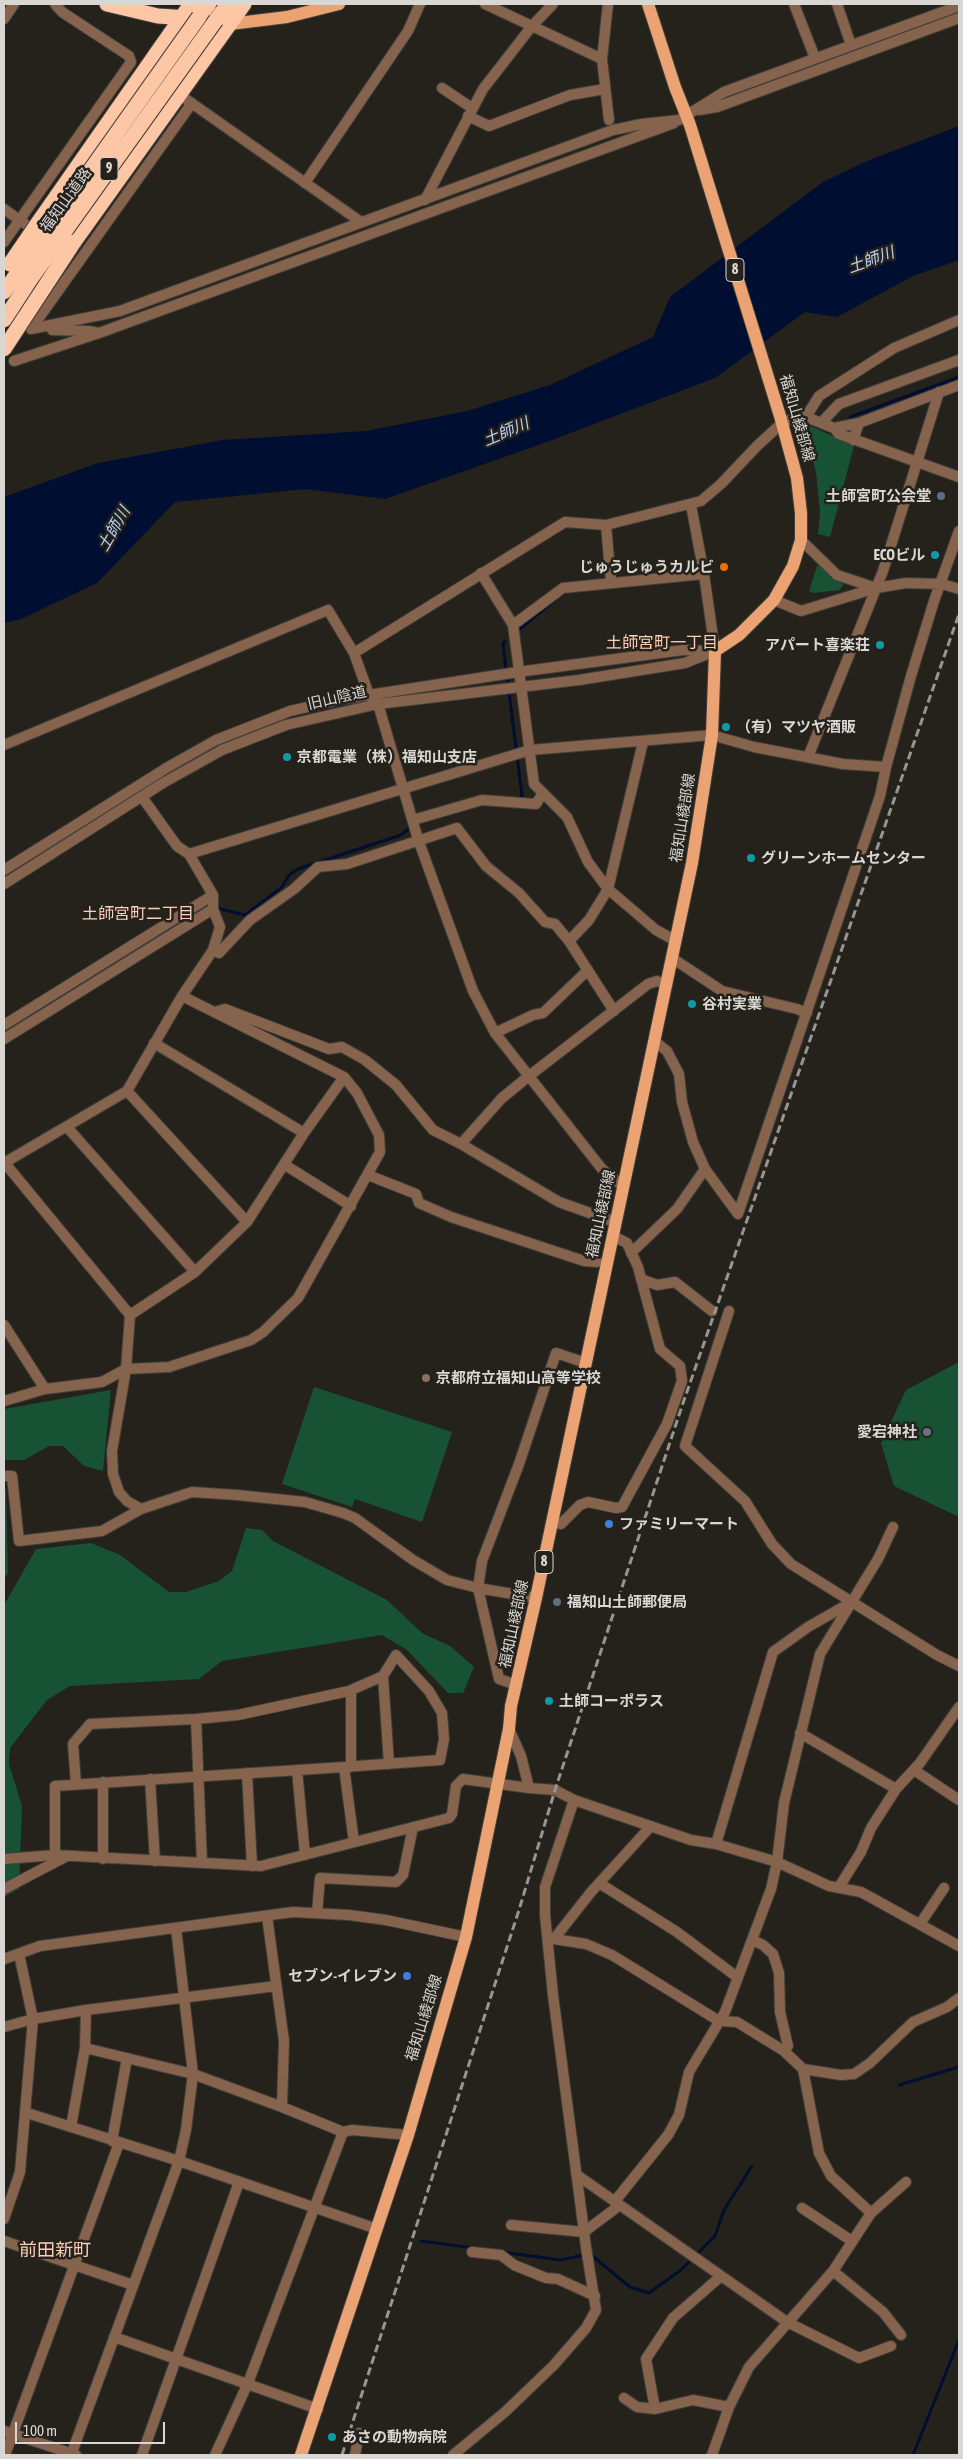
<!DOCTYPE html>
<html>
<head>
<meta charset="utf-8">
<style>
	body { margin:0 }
	#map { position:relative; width:963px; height:2459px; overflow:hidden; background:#25221c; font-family:"Asap Condensed",sans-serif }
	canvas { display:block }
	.frame { position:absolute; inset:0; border:5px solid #d9d7d3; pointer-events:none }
	.scale { position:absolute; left:15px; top:2422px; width:150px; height:22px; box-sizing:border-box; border:2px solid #d9d7d3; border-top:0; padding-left:6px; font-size:15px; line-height:18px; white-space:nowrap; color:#d9d7d3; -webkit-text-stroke:4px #25221c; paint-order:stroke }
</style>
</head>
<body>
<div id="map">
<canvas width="963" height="2459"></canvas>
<div class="frame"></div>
<div class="scale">100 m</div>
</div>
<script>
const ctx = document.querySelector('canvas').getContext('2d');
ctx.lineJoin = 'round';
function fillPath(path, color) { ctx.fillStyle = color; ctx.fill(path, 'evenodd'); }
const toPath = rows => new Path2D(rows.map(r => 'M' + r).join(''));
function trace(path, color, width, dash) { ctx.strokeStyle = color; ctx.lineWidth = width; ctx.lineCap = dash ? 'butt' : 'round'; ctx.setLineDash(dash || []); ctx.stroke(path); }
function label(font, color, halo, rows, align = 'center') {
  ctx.font = font + ' "Asap Condensed","Noto Sans JP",sans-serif'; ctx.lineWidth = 5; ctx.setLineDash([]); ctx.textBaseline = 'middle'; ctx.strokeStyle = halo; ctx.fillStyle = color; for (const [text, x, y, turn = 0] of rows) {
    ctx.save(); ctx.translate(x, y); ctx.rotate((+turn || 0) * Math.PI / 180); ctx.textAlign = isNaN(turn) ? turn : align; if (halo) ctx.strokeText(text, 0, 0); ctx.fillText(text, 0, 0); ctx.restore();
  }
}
const green = toPath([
	[802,422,854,446,830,537,818,534,820,512,816,472],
	[820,564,843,584,840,590,813,593,809,591,817,566],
	[959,1362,959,1517,894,1486,881,1443,906,1390],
	[314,1387,452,1432,422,1522,355,1499,352,1507,282,1484],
	[111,1390,103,1471,84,1466,63,1446,49,1446,24,1460,4,1460,4,1409],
	[4,1489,6,1489,8,1573,4,1580],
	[246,1528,262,1530,273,1541,387,1600,422,1633,450,1646,474,1667,463,1693,448,1693,407,1650,382,1635,222,1661,199,1679,70,1686,47,1700,10,1748,9,1764,22,1806,19,1889,4,1897,4,1605,36,1549,91,1543,120,1555,169,1592,186,1592,219,1581,232,1571]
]);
const water = toPath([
	[959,126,959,260,913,276,837,317,805,312,715,378,544,443,385,499,305,489,175,502,97,583,21,619,4,623,4,497,98,463,223,440,366,431,467,411,550,385,653,337,670,297,823,182,867,161]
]);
const stream = toPath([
	[850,417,959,377],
	[559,597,565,593],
	[516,632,554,601],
	[505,641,503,644,505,661,522,795,520,799],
	[216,908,245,915,282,887,289,875,298,869,401,835,412,826],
	[4,1032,206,906,209,907],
	[899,2085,959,2067],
	[421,2241,473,2248],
	[502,2252,560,2260,584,2255],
	[590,2254,630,2287,649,2293,681,2270,715,2236,724,2210,752,2166],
	[913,2455,959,2340]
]);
const minor = toPath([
	[485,4,602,59],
	[608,4,602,59,609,120],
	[794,4,815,58],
	[837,4,851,45],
	[4,19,14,4],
	[442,88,472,108],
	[180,95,361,222],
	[699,110,717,107,959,18],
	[468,116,489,126,570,95,605,89],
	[305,183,408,31,420,4],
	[425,200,483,89,532,26,553,4],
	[4,209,38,233],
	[4,242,131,62,129,56,62,12,55,4],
	[31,329,120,311,613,130,642,124,679,120,724,92,959,6],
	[31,329,192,103],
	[52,330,89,331,99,333],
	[14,361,99,333,674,123],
	[806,417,819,396,894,348,959,320],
	[821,423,839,404,959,360],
	[834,428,859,423],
	[853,440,859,423,959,385],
	[691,505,704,574,715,651],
	[606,525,611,582],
	[801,540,837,575,876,588],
	[481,573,513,625,534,784,567,817,588,862,608,889,656,930,676,941],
	[774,600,801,611,876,588,906,583,942,584,959,589],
	[513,625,563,588,704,574],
	[354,653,565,522,606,525,701,501,721,484,757,446,782,423,801,415,834,428,839,434,959,477],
	[4,745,328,610,354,653,369,695,378,704,418,839,473,991,495,1033,602,1169,623,1186],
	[808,757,883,571,939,392],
	[413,820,482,800,536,804,543,793],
	[189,854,530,750,712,735,754,747,843,764,886,767],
	[4,870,168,767,216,740,290,711,343,699,518,672,683,650,708,651],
	[4,884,163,783,222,750,286,725,378,704,579,680,685,663,715,651],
	[213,950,219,953,250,920,294,889,318,867,347,864,457,828,486,866,519,893,545,922,555,924,569,941],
	[672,958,722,991,797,1009,807,1013],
	[614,1011,569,941,589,920,608,889,643,742],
	[215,1012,225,1009,329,1049,342,1047,365,1060,396,1085,433,1130,461,1144,559,1202,615,1222],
	[4,1025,213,895],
	[495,1033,533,1015,543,1013,588,970],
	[4,1039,213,909],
	[654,1041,667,1051,679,1074,682,1102,693,1142,705,1169,738,1214,880,796,886,767,911,676,934,601,959,531],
	[154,1043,304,1133],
	[127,1091,247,1222],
	[67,1127,195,1272],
	[461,1144,502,1098,529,1076,648,984,657,981,667,984],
	[4,1162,130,1315,126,1369,112,1451,113,1474,119,1492,127,1501,141,1509],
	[4,1163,127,1091,182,996,213,950,220,927,213,909,213,895,189,854,177,846,142,797],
	[285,1165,351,1206],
	[368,1175,416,1194,419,1203,451,1217,584,1261,597,1262],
	[631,1253,677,1209,705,1169],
	[641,1279,657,1285,675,1282,712,1311],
	[729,1311,685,1446,745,1501,772,1544,791,1564,937,1655,959,1666],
	[130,1315,195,1272,247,1222,304,1133,344,1077],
	[4,1325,45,1389],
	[4,1401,45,1389,102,1382,126,1369,169,1367,251,1340,263,1332,298,1298,380,1152,379,1135,357,1093,344,1077,182,996],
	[4,1476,12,1476,19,1541,102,1531,141,1509,192,1492,237,1495,305,1502,343,1513,355,1518,413,1560,447,1580,478,1588,536,1598],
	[552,1522,561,1524,580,1505,588,1502,616,1508,622,1507,667,1424,682,1381,680,1366,660,1349,638,1267,627,1243,613,1236],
	[383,1676,389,1764],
	[517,1685,499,1679,478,1588,482,1561,519,1464,556,1353,586,1363],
	[509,1729,521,1756,529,1788],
	[800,1733,896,1789],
	[351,1767,351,1690],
	[297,1770,305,1855],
	[914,1770,959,1800],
	[247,1773,252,1866],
	[150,1779,155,1861],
	[103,1782,103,1859],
	[76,1784,73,1744,90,1724,196,1719],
	[716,1844,773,1652,808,1627,850,1603],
	[55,1855,55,1786,344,1767,354,1842],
	[4,1859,55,1855,261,1866,449,1818,452,1814,456,1786,463,1779,529,1788,555,1790,574,1800,691,1840,716,1844,777,1862,829,1886,861,1892,959,1946],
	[202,1863,196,1719,238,1715,349,1691,383,1676,396,1655,429,1691,442,1713,444,1739,440,1760,344,1767],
	[599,1883,677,1932,737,1977],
	[839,1887,861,1852,871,1828,896,1789,920,1763,959,1707],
	[4,1889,67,1856],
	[317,1913,320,1878,396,1882,403,1875,413,1827],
	[267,1916,284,2041,282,2107],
	[920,1924,944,1888],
	[551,1939,554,1939,591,1892,651,1826],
	[554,1939,586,1944,612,1955,719,2021,737,2022,784,2051,803,2069,841,2075,854,2074,870,2063,913,2022,947,2007,959,1998],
	[752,1940,763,1945,773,1954,779,1973,780,2012,788,2046,784,2051],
	[4,1959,40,1946,293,1912,349,1915,386,1920,466,1937],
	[86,2010,276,1986],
	[4,2027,33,2019,86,2010,85,2048,193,2074,282,2107,343,2132,352,2130,408,2135],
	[27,2113,179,2161,377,2229],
	[71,2127,85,2048],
	[112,2141,127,2058],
	[577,2175,787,2322,859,2358,891,2346],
	[802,2208,852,2241],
	[871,2213,906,2182],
	[4,2219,20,2172,33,2019,19,1954],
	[511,2225,584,2232,616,2208,615,2201,668,2135,679,2115,689,2072,725,2012,771,1889,777,1862,784,1803,820,1654,878,1559,893,1527],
	[4,2241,133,2285],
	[472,2252,501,2255,514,2265,546,2278,558,2279,595,2296],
	[833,2271,883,2312,901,2335],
	[720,2277,673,2318,646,2359,655,2409,693,2400,729,2407],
	[114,2337,318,2409],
	[624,2398,637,2407,655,2409],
	[4,2431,76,2455],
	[5,2455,119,2143],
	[71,2455,179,2161,186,2130,193,2074,176,1928],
	[142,2455,239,2182],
	[215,2455,248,2383,343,2132],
	[355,2455,359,2433],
	[453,2455,505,2412,554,2365,586,2328,596,2310,586,2247,553,1995,545,1915,545,1887,574,1800],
	[712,2455,729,2407,749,2367,833,2271,871,2213,831,2176,819,2153,803,2069]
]);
const major = toPath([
	[230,24,287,17,339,4],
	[301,2455,408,2135,466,1937,509,1729,511,1706,536,1598,692,863,712,735,715,651,739,635,774,600,793,566,801,540,801,513,797,478,780,416,690,125,675,87,648,4]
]);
const highway = toPath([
	[107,4,158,16,189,18],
	[199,17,209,4],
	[216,20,228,4],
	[40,220,191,4],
	[74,242,244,4]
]);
const rail = toPath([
	[342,2455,519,1910,555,1790,682,1406,959,614]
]);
const highwayBridge = toPath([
	[10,264,40,220],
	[4,292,199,17],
	[4,320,30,280,216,20],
	[4,349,74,242]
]);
const markers = [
	[941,496,5,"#5c6f8a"],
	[935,555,5,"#0f9aa8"],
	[724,567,5,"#e8710a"],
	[880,645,5,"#0f9aa8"],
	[726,727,5,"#0f9aa8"],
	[287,757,5,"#0f9aa8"],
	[751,858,5,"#0f9aa8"],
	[692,1004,5,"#0f9aa8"],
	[426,1378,5,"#8d6e63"],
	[927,1432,5,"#6b7280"],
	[609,1524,5,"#3f7fe0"],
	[557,1602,5,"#5c6f8a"],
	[549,1701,5,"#0f9aa8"],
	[407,1976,5,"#3f7fe0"],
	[332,2437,5,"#0f9aa8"]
];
const shields = [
	[109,169,18],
	[735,270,18],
	[544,1562,18]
];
const shieldNames = [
	["9",109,169],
	["8",735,270],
	["8",544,1562]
];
const streetNames = [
	["福知山道路",66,200,-54],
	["福知山綾部線",797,418,74],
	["旧山陰道",337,698,-13],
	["福知山綾部線",683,818,-81],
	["福知山綾部線",601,1214,-78],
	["福知山綾部線",514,1624,-78],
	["福知山綾部線",424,2018,-73]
];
const poiNames = [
	["土師宮町公会堂",931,496,"right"],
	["ECOビル",925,555,"right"],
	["じゅうじゅうカルビ",714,567,"right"],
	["アパート喜楽荘",870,645,"right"],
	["（有）マツヤ酒販",736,727],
	["京都電業（株）福知山支店",297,757],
	["グリーンホームセンター",761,858],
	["谷村実業",702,1004],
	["京都府立福知山高等学校",436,1378],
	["愛宕神社",917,1432,"right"],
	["ファミリーマート",619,1524],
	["福知山土師郵便局",567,1602],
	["土師コーポラス",559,1701],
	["セブン-イレブン",397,1976,"right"],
	["あさの動物病院",342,2437]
];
const waterNames = [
	["土師川",871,260,-20],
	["土師川",506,432,-23],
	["土師川",114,529,-60]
];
const neighbourhoodNames = [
	["土師宮町一丁目",662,643],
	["土師宮町二丁目",138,914]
];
const quarterNames = [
	["前田新町",55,2250]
];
fillPath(green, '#175234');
fillPath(water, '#000e31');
trace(stream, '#000e31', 3);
trace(minor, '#423f39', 12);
trace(major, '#423f39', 14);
trace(highway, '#423f39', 17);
trace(minor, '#86634d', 10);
trace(major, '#eca374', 12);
trace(highway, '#fdc7a6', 15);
trace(rail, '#979590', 3, [8, 4]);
trace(highwayBridge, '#423f39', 17, []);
trace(highwayBridge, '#fdc7a6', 15);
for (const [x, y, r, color] of markers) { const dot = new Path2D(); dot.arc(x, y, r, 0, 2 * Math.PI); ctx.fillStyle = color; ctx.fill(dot); trace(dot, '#25221c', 2); }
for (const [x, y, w] of shields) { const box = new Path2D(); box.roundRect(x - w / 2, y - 11.5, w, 23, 4); ctx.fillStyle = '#25221c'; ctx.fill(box); trace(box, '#d9d7d3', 1); }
label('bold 14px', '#d9d7d3', null, shieldNames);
label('15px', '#d9d7d3', '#25221c', streetNames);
label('bold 15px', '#d9d7d3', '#25221c', poiNames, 'left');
label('italic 16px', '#b6d1f8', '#25221c', waterNames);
label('16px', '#fcceb8', '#25221c', neighbourhoodNames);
label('18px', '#fcceb8', '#25221c', quarterNames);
</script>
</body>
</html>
